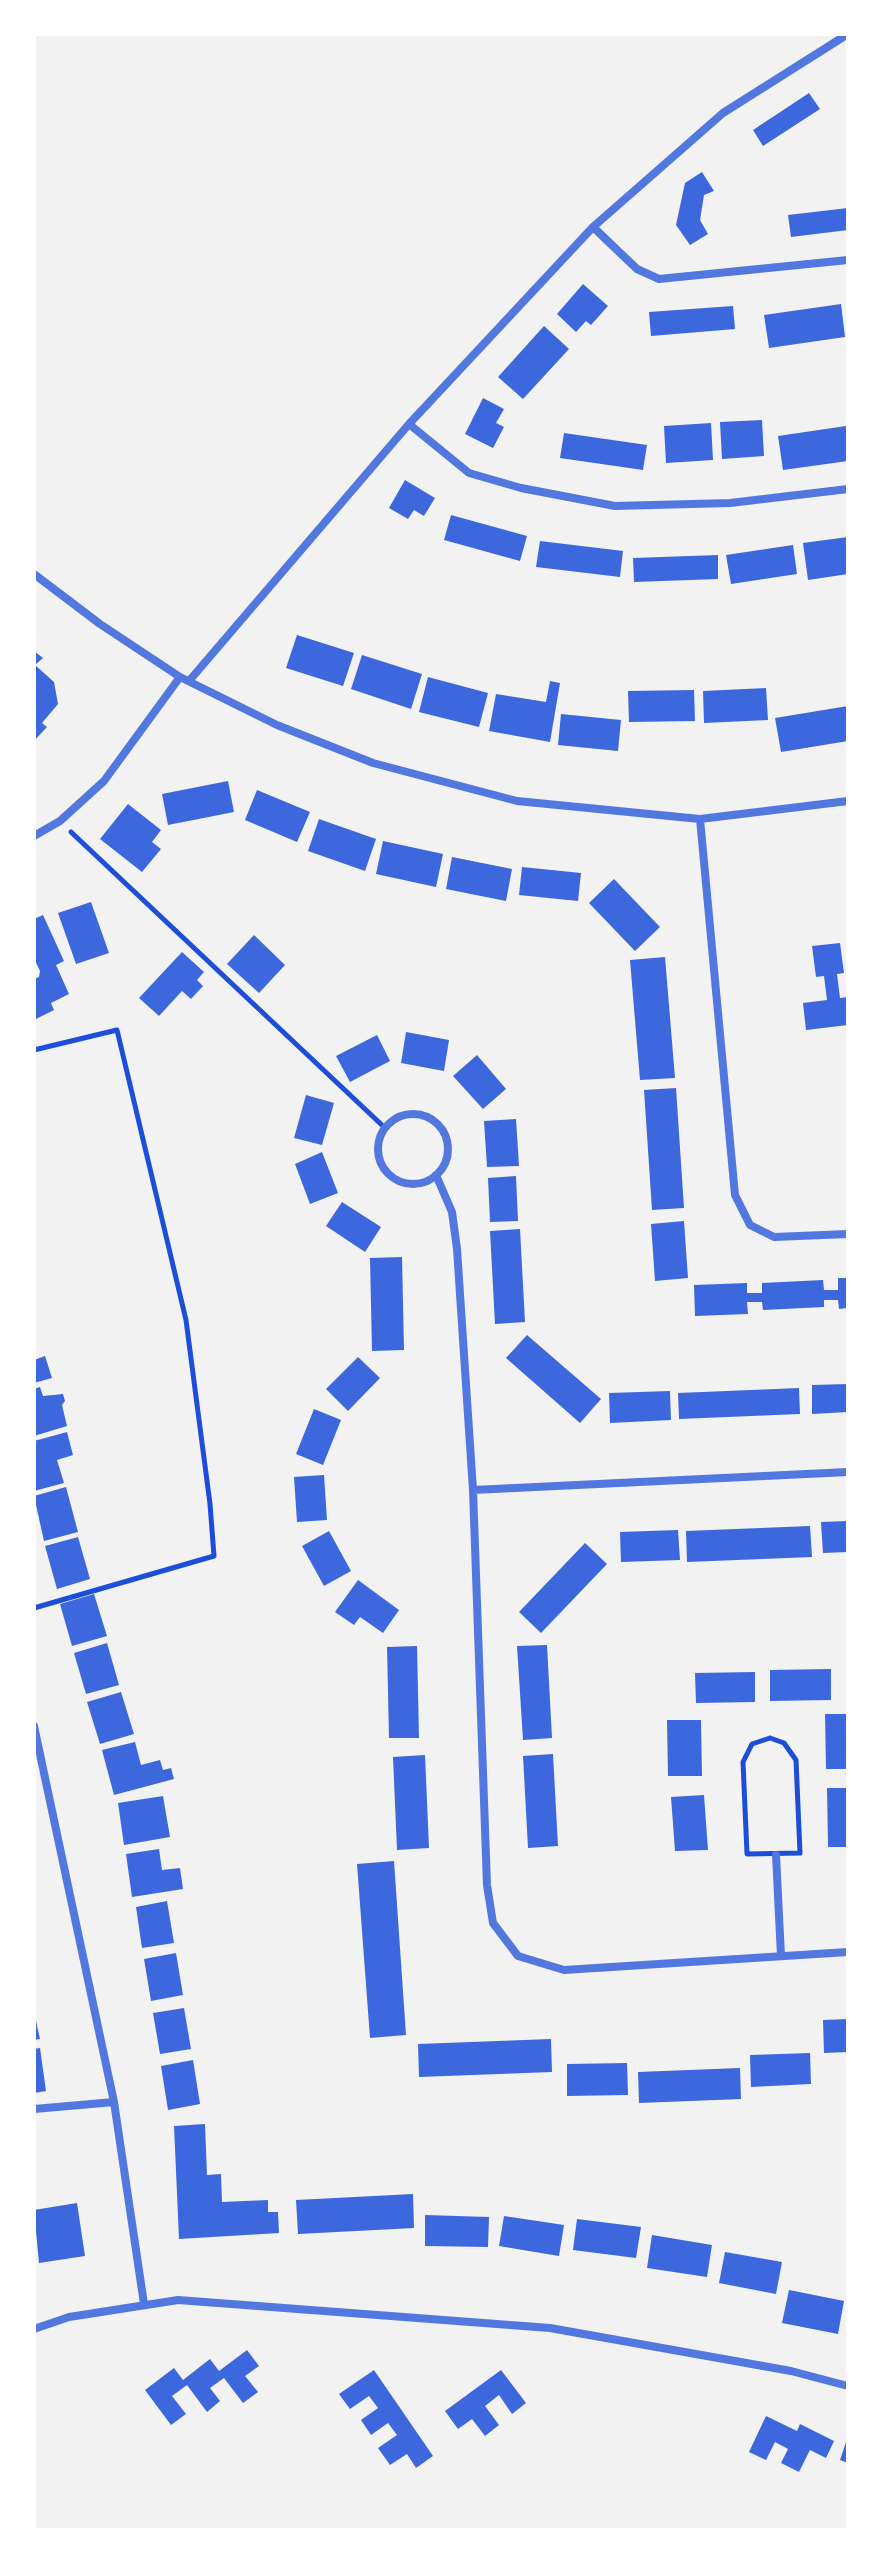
<!DOCTYPE html>
<html>
<head>
<meta charset="utf-8">
<style>
	body { margin:0 }
	#map { position:relative; width:882px; height:2564px; overflow:hidden; background:#f2f2f2; font-family:"IBM Plex Sans",sans-serif }
	canvas { display:block }
	.frame { position:absolute; inset:0; border:36px solid #fff; pointer-events:none }
</style>
</head>
<body>
<div id="map">
<canvas width="882" height="2564"></canvas>
<div class="frame"></div>
</div>
<script>
const ctx = document.querySelector('canvas').getContext('2d');
ctx.lineJoin = 'round';
function fillPath(path, color) { ctx.fillStyle = color; ctx.fill(path, 'evenodd'); }
const toPath = rows => new Path2D(rows.map(r => 'M' + r).join(''));
function trace(path, color, width, dash) { ctx.strokeStyle = color; ctx.lineWidth = width; ctx.lineCap = dash ? 'butt' : 'round'; ctx.setLineDash(dash || []); ctx.stroke(path); }
const building = toPath([
	[809,93,820,109,763,146,753,130],
	[702,172,714,191,704,195,700,220,708,234,690,245,676,225,685,183],
	[848,208,848,230,791,237,788,215],
	[583,284,608,306,591,325,586,321,576,332,557,314],
	[841,304,845,337,769,348,764,315],
	[733,306,735,329,651,336,649,312],
	[544,326,569,349,523,399,498,377],
	[483,398,504,409,496,423,504,427,493,448,465,434],
	[762,420,764,456,722,459,720,422],
	[711,423,713,460,666,463,664,426],
	[846,426,848,461,783,470,778,436],
	[564,433,647,445,643,470,560,458],
	[405,480,435,498,424,516,414,510,408,519,389,508],
	[451,515,527,536,520,561,444,540],
	[848,537,848,574,808,580,803,543],
	[540,541,623,551,620,577,536,567],
	[793,545,797,574,731,584,726,555],
	[718,555,718,579,634,582,633,558],
	[297,635,354,653,343,686,286,668],
	[34,651,43,658,35,665,54,682,58,704,42,723,47,727,34,741],
	[362,655,422,674,411,709,351,689],
	[428,677,488,693,479,727,419,712],
	[550,681,560,683,550,742,489,731,496,694,546,702],
	[766,688,768,720,704,723,703,691],
	[694,690,695,721,629,722,628,691],
	[848,706,848,741,781,752,775,718],
	[561,714,621,720,618,751,558,745],
	[228,781,234,812,168,825,162,794],
	[257,790,310,812,297,842,245,820],
	[128,804,161,830,152,842,161,849,142,872,100,839],
	[319,819,376,839,365,871,308,851],
	[383,841,443,854,436,887,376,874],
	[452,857,512,869,506,901,446,889],
	[522,867,581,873,578,901,519,895],
	[614,879,660,927,635,951,589,903],
	[91,902,109,953,76,964,58,913],
	[43,915,64,961,56,965,69,994,51,1003,54,1010,34,1020,34,979,39,977,40,971,34,958,34,919],
	[254,935,285,965,259,993,227,964],
	[840,943,844,973,837,974,840,998,848,997,848,1025,806,1030,803,1003,827,1000,824,976,816,977,812,946],
	[182,952,204,972,197,980,203,986,191,999,182,991,159,1016,139,998],
	[665,957,675,1078,640,1080,630,960],
	[406,1032,449,1040,444,1071,401,1063],
	[377,1035,390,1061,350,1082,336,1056],
	[477,1055,506,1089,483,1109,453,1076],
	[676,1088,684,1208,652,1210,644,1090],
	[306,1095,334,1103,322,1145,294,1138],
	[516,1119,519,1166,487,1167,484,1121],
	[322,1152,338,1193,310,1204,295,1164],
	[516,1176,518,1221,490,1222,488,1178],
	[342,1202,381,1227,365,1252,326,1226],
	[684,1221,688,1278,655,1281,651,1224],
	[520,1229,525,1322,495,1324,490,1231],
	[402,1257,404,1350,372,1351,370,1258],
	[838,1278,848,1278,848,1308,839,1309,838,1300,824,1300,824,1307,763,1310,762,1302,747,1302,748,1314,695,1316,694,1285,747,1283,747,1293,762,1293,762,1283,823,1280,824,1290,838,1290],
	[527,1335,601,1399,580,1423,506,1358],
	[45,1356,52,1378,34,1383,34,1360],
	[358,1357,380,1378,348,1411,326,1389],
	[848,1384,848,1412,812,1414,812,1385],
	[40,1387,43,1396,63,1394,65,1401,62,1405,67,1426,34,1436,34,1389],
	[799,1388,800,1414,679,1419,678,1393],
	[670,1391,671,1420,610,1423,609,1393],
	[314,1409,341,1420,323,1465,296,1454],
	[67,1432,73,1455,57,1460,64,1483,34,1491,34,1441],
	[324,1475,327,1520,297,1522,294,1477],
	[66,1487,78,1532,44,1541,34,1496],
	[848,1521,848,1552,823,1553,821,1522],
	[810,1526,812,1557,687,1562,686,1531],
	[678,1530,680,1560,621,1562,620,1532],
	[329,1531,351,1571,324,1586,302,1546],
	[78,1537,90,1579,57,1589,45,1546],
	[585,1543,607,1564,541,1633,519,1612],
	[358,1580,399,1610,383,1633,360,1617,354,1625,335,1612],
	[94,1594,107,1636,72,1646,60,1604],
	[107,1643,119,1685,86,1694,74,1653],
	[547,1645,552,1738,523,1740,517,1646],
	[417,1646,419,1738,389,1738,387,1647],
	[831,1669,831,1700,770,1701,770,1670],
	[755,1672,755,1702,696,1703,695,1673],
	[121,1692,134,1734,100,1744,87,1702],
	[825,1714,848,1714,848,1769,826,1769],
	[667,1720,701,1720,702,1776,668,1776],
	[135,1742,141,1765,160,1760,163,1770,171,1768,174,1779,114,1795,102,1750],
	[553,1754,558,1846,528,1848,523,1756],
	[425,1755,429,1848,397,1850,393,1757],
	[827,1788,848,1788,848,1847,828,1847],
	[704,1795,708,1850,675,1851,671,1797],
	[163,1796,170,1837,124,1845,118,1803],
	[159,1849,162,1870,180,1868,183,1889,132,1897,126,1854],
	[394,1861,406,2035,370,2038,357,1864],
	[167,1901,174,1943,142,1948,136,1907],
	[176,1953,183,1995,151,2001,144,1959],
	[184,2008,191,2049,160,2054,153,2013],
	[34,2012,40,2039,34,2040],
	[848,2019,848,2052,824,2053,823,2020],
	[551,2039,552,2072,419,2077,418,2044],
	[40,2048,46,2091,34,2093,34,2049],
	[810,2053,811,2084,751,2087,750,2055],
	[193,2060,200,2104,168,2110,161,2066],
	[627,2063,628,2095,567,2096,567,2064],
	[740,2068,741,2099,639,2103,638,2072],
	[205,2124,207,2175,221,2174,222,2202,268,2200,268,2212,278,2212,279,2233,179,2239,174,2126],
	[413,2194,414,2228,298,2234,296,2200],
	[77,2203,85,2256,39,2263,34,2210],
	[425,2215,489,2217,488,2247,425,2246],
	[504,2216,564,2225,559,2256,499,2246],
	[577,2219,641,2227,636,2258,573,2250],
	[652,2235,712,2245,707,2277,647,2268],
	[725,2252,782,2262,776,2294,719,2283],
	[789,2290,844,2301,838,2334,782,2323],
	[247,2350,259,2366,245,2376,258,2392,243,2403,224,2378,210,2388,220,2401,207,2412,187,2385,172,2396,186,2414,171,2425,145,2390,174,2368,183,2380,210,2359,219,2371],
	[374,2370,433,2456,416,2468,407,2454,390,2465,378,2448,397,2435,388,2423,371,2435,361,2420,378,2408,369,2396,350,2409,339,2394],
	[501,2370,526,2403,512,2414,499,2395,485,2406,499,2425,485,2436,472,2419,458,2429,445,2411],
	[766,2416,797,2431,800,2424,834,2441,826,2458,810,2450,799,2472,781,2463,788,2449,775,2442,766,2460,749,2452],
	[848,2436,848,2463,840,2460]
]);
const path = toPath([
	[71,832,384,1127],
	[34,1050,117,1030,186,1320,210,1504,214,1556,34,1608],
	[770,1738,784,1743,796,1760,800,1853,747,1854,743,1762,752,1744,770,1738]
]);
const minor = toPath([
	[593,227,637,269,659,279,848,260],
	[409,424,469,473,521,488,615,506,730,503,848,489],
	[34,574,100,624,180,677,277,725,373,763,517,801,700,819,848,801],
	[189,681,409,424,593,227,723,113,848,34],
	[700,819,735,1195,750,1225,774,1237,848,1234],
	[34,836,60,821,104,781,180,677],
	'378 1149a35 35 0 1 1 70 0a35 35 0 1 1-70 0Z',
	[436,1175,452,1212,457,1249,473,1490,487,1885,493,1923,518,1956,564,1970,848,1952],
	[473,1490,848,1472],
	[34,1726,114,2102,144,2304],
	[776,1855,781,1956],
	[34,2109,114,2102],
	[34,2329,69,2317,178,2300,550,2328,791,2371,848,2386]
]);
fillPath(building, '#3d67dc');
trace(path, '#1d4ed8', 5);
trace(minor, '#5277de', 8);
</script>
</body>
</html>
